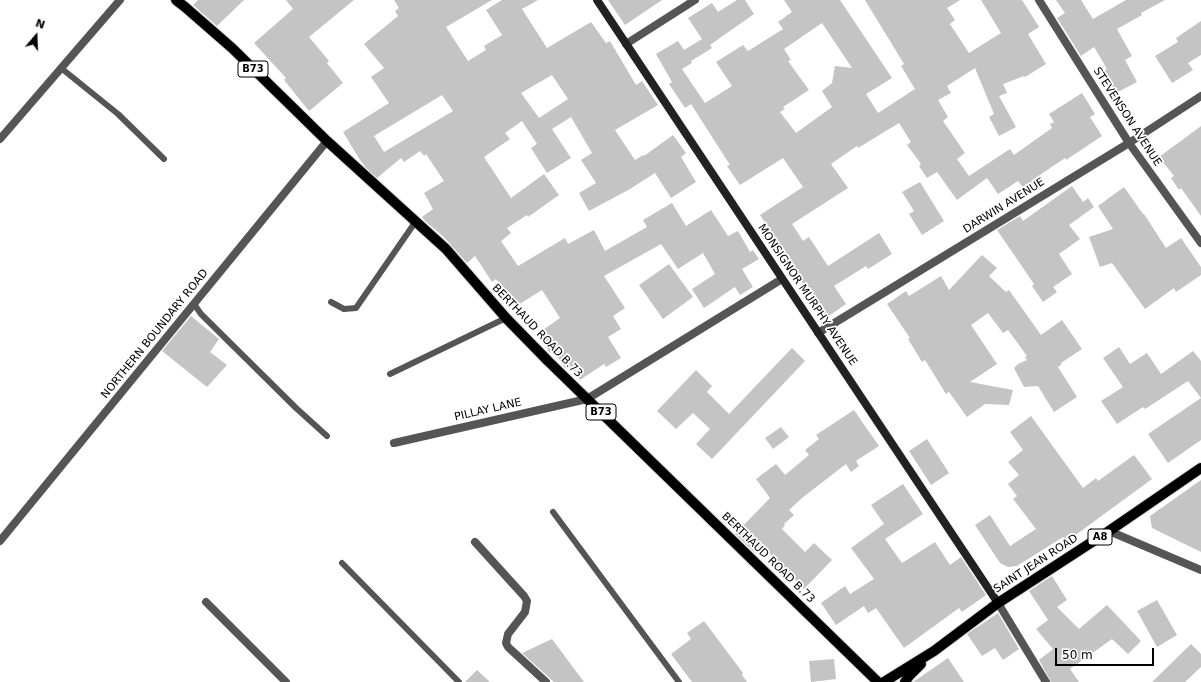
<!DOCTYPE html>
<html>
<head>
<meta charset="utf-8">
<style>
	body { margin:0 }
	#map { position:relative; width:1201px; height:682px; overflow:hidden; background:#fff; font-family:"DejaVu Sans",sans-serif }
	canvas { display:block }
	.north { position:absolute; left:16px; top:16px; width:40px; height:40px; -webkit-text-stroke:3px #fff; paint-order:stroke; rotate:19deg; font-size:11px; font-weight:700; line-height:16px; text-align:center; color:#000 }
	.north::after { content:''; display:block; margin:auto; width:14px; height:18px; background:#000; clip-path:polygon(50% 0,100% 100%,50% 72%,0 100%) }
	.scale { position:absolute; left:1055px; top:648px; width:99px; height:18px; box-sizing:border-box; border:2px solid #000; border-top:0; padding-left:5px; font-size:12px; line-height:14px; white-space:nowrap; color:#000; -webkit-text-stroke:3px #fff; paint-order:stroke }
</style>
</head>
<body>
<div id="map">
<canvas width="1201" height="682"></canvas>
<div class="north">N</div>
<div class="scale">50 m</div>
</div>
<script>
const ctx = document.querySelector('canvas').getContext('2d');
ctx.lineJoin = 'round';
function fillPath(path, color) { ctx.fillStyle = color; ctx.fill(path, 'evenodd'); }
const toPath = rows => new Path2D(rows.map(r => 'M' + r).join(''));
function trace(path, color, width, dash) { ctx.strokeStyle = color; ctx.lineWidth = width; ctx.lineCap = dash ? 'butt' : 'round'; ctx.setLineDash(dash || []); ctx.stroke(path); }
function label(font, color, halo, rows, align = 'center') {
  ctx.font = font + ' "DejaVu Sans",sans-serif'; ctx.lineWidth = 3.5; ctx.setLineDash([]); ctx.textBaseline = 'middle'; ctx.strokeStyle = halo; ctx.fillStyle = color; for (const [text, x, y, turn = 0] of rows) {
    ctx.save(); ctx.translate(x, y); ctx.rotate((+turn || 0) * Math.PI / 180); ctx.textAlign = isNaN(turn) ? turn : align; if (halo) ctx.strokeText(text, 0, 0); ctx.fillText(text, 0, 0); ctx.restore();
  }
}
const building = toPath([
	[198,0,244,0,217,26,193,5],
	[286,0,354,0,309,37,329,61,327,63,343,83,309,111,284,80,286,78,254,43,293,9],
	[394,0,492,0,446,27,468,61,486,50,484,46,502,35,486,10,502,0,538,0,522,9,547,48,591,22,606,43,610,41,636,85,642,81,658,105,615,130,635,160,643,155,644,156,673,135,686,153,681,157,696,182,671,198,655,173,630,189,589,211,579,193,596,183,581,160,592,153,571,117,552,129,571,158,547,173,531,148,537,144,522,121,505,133,510,139,484,157,511,198,544,174,559,195,528,217,527,215,507,228,511,233,501,241,518,266,565,238,568,244,594,230,605,251,647,227,643,220,672,203,686,226,711,210,728,236,738,231,750,252,753,250,759,259,742,269,753,287,740,295,735,287,704,308,692,289,715,274,703,253,678,269,661,244,604,276,625,308,613,316,621,329,608,337,621,358,606,367,604,364,580,380,569,365,565,368,553,350,550,353,537,334,560,318,542,290,515,307,496,279,492,282,475,256,467,263,443,236,426,222,422,217,433,209,424,193,444,181,426,154,424,156,420,151,404,162,401,158,377,178,367,169,360,160,343,132,389,103,371,77,384,68,364,44,398,16,395,11,399,8],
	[552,75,568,99,539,118,521,93],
	[442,95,453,111,384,152,374,136],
	[608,0,662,0,625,25],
	[737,0,745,0,754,14,710,45,712,48,691,61,692,63,682,69,705,103,732,86,716,62,743,45,748,51,783,29,778,22,792,12,784,0,840,0,892,78,866,94,878,113,915,89,901,66,904,64,865,0,960,0,947,8,955,20,950,24,969,53,1001,33,981,0,1022,0,1039,27,1028,34,1046,64,1025,77,1024,76,1003,84,1007,93,999,96,1016,127,999,136,989,117,994,114,975,68,947,86,951,93,938,100,948,117,943,121,965,153,957,159,969,176,1010,149,1014,155,1052,128,1050,124,1054,122,1049,114,1082,93,1095,114,1090,117,1102,136,1066,160,1065,158,1031,181,1036,188,1028,194,1018,181,998,194,987,178,957,200,937,172,927,178,919,166,921,164,907,145,911,142,899,123,858,148,857,146,831,164,848,188,792,224,803,241,809,237,828,266,879,233,892,254,868,269,866,266,834,286,846,304,826,318,783,254,785,253,760,215,803,187,783,158,740,185,727,166,730,165,691,104,685,108,669,84,672,82,656,54,678,41,684,50,702,39,688,18,712,3,718,12],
	[822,23,852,68,835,66,832,83,822,91,832,107,796,133,780,112,785,109,783,107,809,90,788,61,791,60,784,49],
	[1056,0,1081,0,1093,19,1126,0,1165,0,1141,13,1142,15,1117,29,1132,56,1125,60,1137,82,1114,94,1101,72,1107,69,1094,47,1081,56,1057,18,1065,13],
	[1201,21,1201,55,1188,63,1193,70,1172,83,1155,56,1178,42,1176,38],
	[1201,126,1201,216,1181,188,1179,190,1171,178,1174,176,1159,157],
	[920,182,944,221,922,235,909,214,914,211,902,192],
	[1072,186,1083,202,1088,198,1094,207,1069,225,1080,239,1059,254,1072,274,1053,287,1057,292,1043,302,1032,286,1034,284,997,230,1020,216,1023,221],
	[1124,187,1143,214,1144,214,1166,248,1181,238,1201,267,1201,275,1176,292,1174,288,1145,309,1112,263,1100,267,1089,237,1113,229,1098,206],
	[982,255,997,268,989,276,1006,292,1009,290,1041,335,1062,320,1082,349,1061,363,1062,364,1058,367,1077,397,1054,412,1038,386,1024,387,1014,368,1018,364,1027,360,1025,357,1027,356,1008,330,1003,333,988,313,971,325,997,364,970,382,1013,390,1009,405,985,404,967,417,949,392,946,394,925,360,922,362,908,339,910,338,887,304,906,291,909,296,941,276,949,290],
	[669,264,693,297,663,319,639,285],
	[191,316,219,339,210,352,227,365,207,387,162,351],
	[1119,347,1130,364,1147,353,1161,374,1193,351,1201,361,1201,398,1188,381,1145,409,1143,407,1117,424,1101,401,1123,387,1103,358],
	[792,348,805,361,712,459,696,444,710,429,693,413,676,429,657,411,696,370,712,386,707,392,729,414],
	[1201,398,1201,440,1168,463,1148,434],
	[854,410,879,446,856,461,859,466,851,472,846,464,802,498,789,510,794,515,784,524,785,525,782,529,805,552,814,543,832,560,804,589,762,546,755,553,735,534,770,498,756,479,776,464,785,475,809,455,805,450,819,439,816,435],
	[1031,416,1083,488,1096,478,1098,481,1134,455,1152,479,1066,542,1063,537,1017,566,1008,567,1000,563,975,525,990,515,1010,546,1036,529,1013,499,1017,496,1008,484,1019,475,1008,462,1023,450,1010,432],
	[781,427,789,437,773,449,765,438],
	[927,439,949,473,931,485,909,451],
	[1201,480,1201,552,1152,528,1150,516],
	[903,484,923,514,885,539,902,563,935,542,950,565,961,557,986,595,962,612,959,608,904,648,876,608,868,613,864,606,836,625,821,603,845,586,850,594,874,579,851,548,884,524,871,505],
	[1052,576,1067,600,1057,607,1079,629,1107,605,1141,641,1128,654,1112,639,1070,669,1079,682,1051,682,1039,660,1053,649,1036,629,1048,620,1029,591],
	[1157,600,1177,635,1157,647,1137,611],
	[998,613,1019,649,1003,660,995,648,982,656,967,634],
	[704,621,743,673,742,675,747,682,692,682,671,654,691,639,687,633],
	[552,639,584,682,554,682,522,653],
	[1191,644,1201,654,1201,667,1185,682,1152,682],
	[948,658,964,682,913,682],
	[834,659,836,679,811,682,809,661],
	[477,670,490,682,465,682]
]);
const lane = toPath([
	[61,68,118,114,164,159],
	[331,302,344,309,356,308,416,221],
	[194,304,201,314,296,408,327,436],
	[390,374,506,318],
	[553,512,679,682],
	[342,563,459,682]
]);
const street = toPath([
	[1039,0,1129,143,1201,243],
	[626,44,695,0],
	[0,139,120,0],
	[818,333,1129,143,1201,96],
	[394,443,587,399,782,279],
	[1109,531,1201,570],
	[0,541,327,141],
	[475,542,524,596,527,601,525,612,508,634,506,643,508,647,546,682],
	[206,602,286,682],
	[998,603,1046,682]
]);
const secondary = toPath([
	[597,0,998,603]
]);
const primary = toPath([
	[176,0,185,7,232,48,327,141,446,249,506,318,548,361,878,682],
	[884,682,934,651,998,603,1109,531,1201,468],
	[905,682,909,676,921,664]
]);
const shields = [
	[253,69,30],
	[601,412,30],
	[1100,537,24]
];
const shieldNames = [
	["B73",253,69],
	["B73",601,412],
	["A8",1100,537]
];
const streetNames = [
	["STEVENSON AVENUE",1127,117,57],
	["DARWIN AVENUE",1004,206,-32],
	["MONSIGNOR MURPHY AVENUE",807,295,56],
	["BERTHAUD ROAD B.73",537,331,46],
	["NORTHERN BOUNDARY ROAD",155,334,-51],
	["PILLAY LANE",488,410,-13],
	["BERTHAUD ROAD B.73",768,558,44],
	["SAINT JEAN ROAD",1036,564,-33]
];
fillPath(building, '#c4c4c4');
trace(primary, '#dbdbdb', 12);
trace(lane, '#555', 6);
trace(street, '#555', 8);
trace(secondary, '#222', 8);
trace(primary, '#000', 10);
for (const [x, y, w] of shields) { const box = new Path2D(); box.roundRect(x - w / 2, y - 8, w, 16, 3); ctx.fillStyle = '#fff'; ctx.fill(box); trace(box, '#000', 1); }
label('bold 10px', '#000', null, shieldNames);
label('11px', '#000', '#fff', streetNames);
</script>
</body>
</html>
